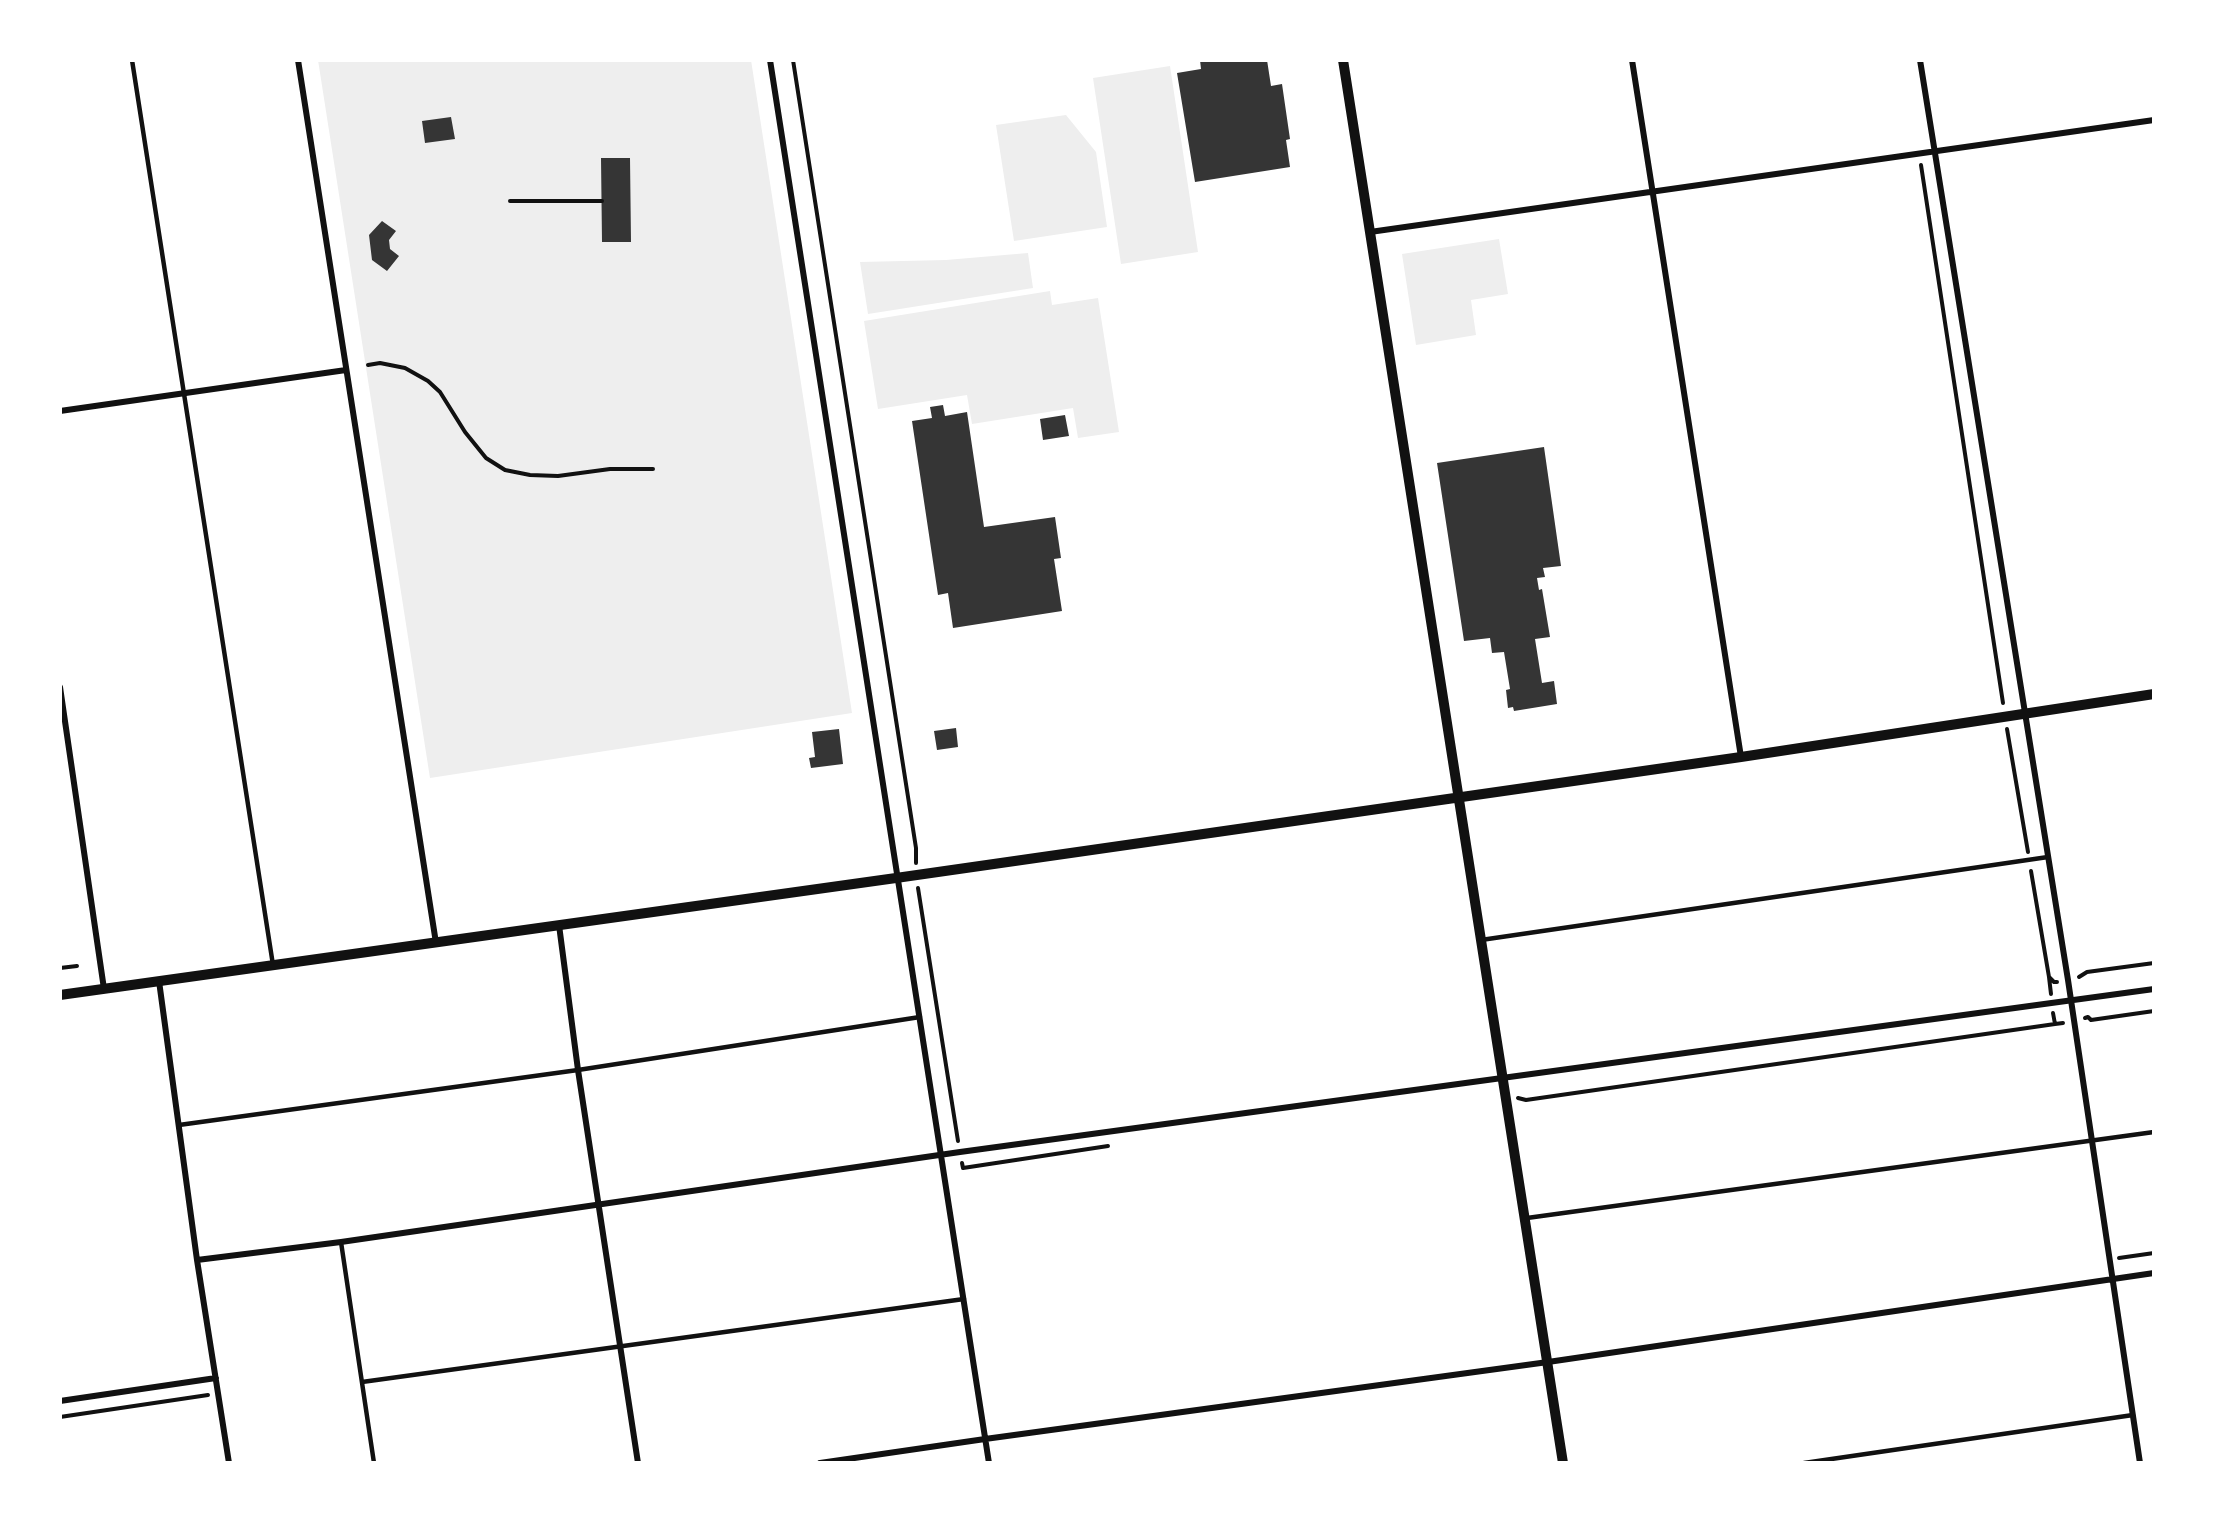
<!DOCTYPE html>
<html>
<head>
<meta charset="utf-8">
<style>
	body { margin:0 }
	#map { position:relative; width:2214px; height:1523px; overflow:hidden; background:#fff; font-family:Manrope,sans-serif }
	canvas { display:block }
	.frame { position:absolute; inset:0; border:62px solid #fff; pointer-events:none }
</style>
</head>
<body>
<div id="map">
<canvas width="2214" height="1523"></canvas>
<div class="frame"></div>
</div>
<script>
const ctx = document.querySelector('canvas').getContext('2d');
ctx.lineJoin = 'round';
function fillPath(path, color) { ctx.fillStyle = color; ctx.fill(path, 'evenodd'); }
const toPath = rows => new Path2D(rows.map(r => 'M' + r).join(''));
function trace(path, color, width, dash) { ctx.strokeStyle = color; ctx.lineWidth = width; ctx.lineCap = dash ? 'butt' : 'round'; ctx.setLineDash(dash || []); ctx.stroke(path); }
const green = toPath([
	[318,60,751,60,852,713,430,778],
	[1170,66,1198,252,1121,264,1093,78],
	[1066,115,1096,152,1107,227,1014,241,996,125],
	[1499,239,1508,294,1471,300,1476,335,1416,345,1402,254],
	[1028,253,1033,288,868,314,860,262,946,260],
	[1050,291,1052,305,1098,298,1119,432,1078,438,1073,408,972,424,967,395,878,409,864,321]
]);
const building = toPath([
	[1200,60,1267,60,1271,86,1282,84,1290,139,1286,140,1290,167,1195,182,1177,73,1201,69],
	[451,117,455,139,425,143,422,121],
	[601,158,630,158,631,242,602,242],
	[382,221,396,231,389,240,390,249,399,256,387,271,372,260,369,235],
	[943,405,945,416,967,412,984,527,1055,517,1061,558,1054,559,1062,611,953,628,948,593,938,595,912,421,932,418,930,407],
	[1065,415,1069,436,1043,440,1040,419],
	[1544,447,1561,566,1543,568,1545,577,1537,578,1539,590,1542,589,1550,637,1535,639,1542,683,1554,681,1557,704,1514,711,1513,707,1508,708,1506,690,1510,689,1504,652,1492,653,1490,638,1464,641,1437,463],
	[956,728,958,747,937,750,934,731],
	[839,729,843,764,811,768,809,758,815,757,812,732]
]);
const path = toPath([
	[793,60,916,848,916,863],
	[1921,165,2003,703],
	[510,201,602,201],
	[368,365,380,363,405,368,428,381,440,392,465,432,486,458,505,470,530,475,558,476,610,469,653,469],
	[2007,729,2028,852],
	[2031,871,2049,977],
	[918,888,958,1141],
	[60,968,77,966],
	[2079,977,2087,972,2154,963],
	[2051,994,2049,977,2054,982,2057,982],
	[2053,1013,2055,1024,2063,1023],
	[2085,1018,2088,1017,2091,1020,2154,1011],
	[1518,1098,1526,1100,2055,1024],
	[962,1163,963,1168,1108,1146],
	[2119,1258,2154,1253],
	[60,1417,208,1395]
]);
const service = toPath([
	[132,60,273,965],
	[1481,940,2048,857],
	[179,1125,578,1070,920,1017],
	[1527,1218,2154,1132],
	[341,1242,374,1463],
	[362,1382,964,1299],
	[1804,1463,2133,1415]
]);
const minor = toPath([
	[298,60,436,943],
	[770,60,989,1463],
	[1632,60,1741,757],
	[1920,60,2068,980,2140,1463],
	[1370,232,2154,120],
	[60,411,346,370],
	[60,687,104,989],
	[559,925,578,1070,638,1463],
	[159,981,197,1260,229,1463],
	[197,1260,341,1242,960,1152,2154,989],
	[60,1401,216,1378],
	[820,1463,985,1439,1548,1362,2154,1273]
]);
const tertiary = toPath([
	[1343,60,1563,1463],
	[60,995,896,878,1741,757,2154,694]
]);
fillPath(green, '#eee');
fillPath(building, '#353535');
trace(path, '#111', 4);
trace(service, '#111', 4.5);
trace(minor, '#111', 6);
trace(tertiary, '#111', 10);
</script>
</body>
</html>
